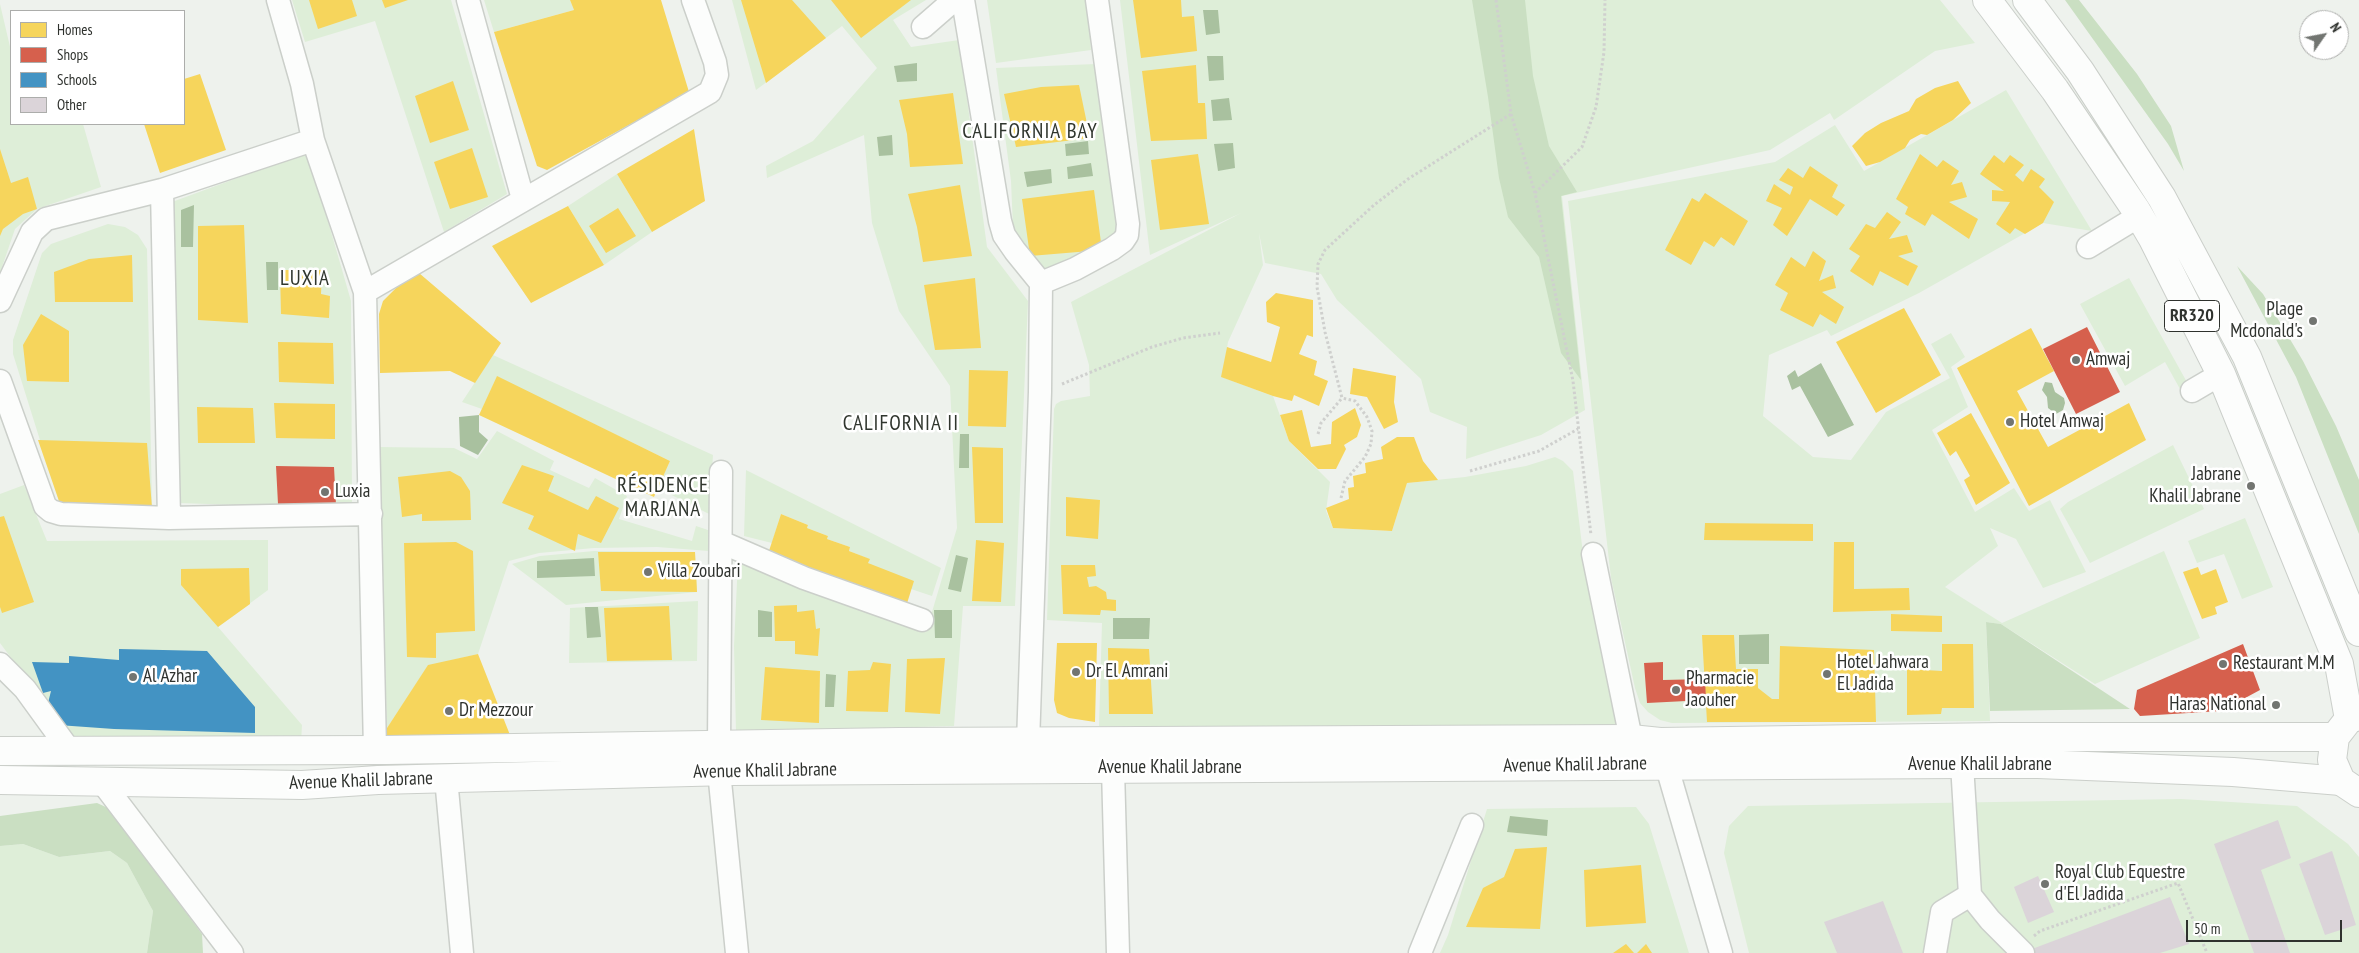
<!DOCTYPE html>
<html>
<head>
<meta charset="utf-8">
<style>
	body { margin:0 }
	#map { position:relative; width:2359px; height:953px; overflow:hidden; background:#eef2ed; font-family:"PT Sans Narrow",sans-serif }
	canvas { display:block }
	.legend { position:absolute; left:10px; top:10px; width:175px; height:115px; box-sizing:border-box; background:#fff; border:1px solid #acadab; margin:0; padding:6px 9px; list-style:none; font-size:15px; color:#2f322e }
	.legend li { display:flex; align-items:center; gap:10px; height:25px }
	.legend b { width:25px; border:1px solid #acadab }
	.north { position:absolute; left:2299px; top:10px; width:50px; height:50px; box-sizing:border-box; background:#fff; border:1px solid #acadab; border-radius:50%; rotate:57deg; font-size:14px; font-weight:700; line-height:20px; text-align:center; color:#2f322e }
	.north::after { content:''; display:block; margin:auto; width:18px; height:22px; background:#727571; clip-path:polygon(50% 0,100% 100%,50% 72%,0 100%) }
	.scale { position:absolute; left:2186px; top:920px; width:156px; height:22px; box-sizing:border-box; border:2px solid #2f322e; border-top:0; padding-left:6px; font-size:15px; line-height:18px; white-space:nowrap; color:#2f322e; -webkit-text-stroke:4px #fff; paint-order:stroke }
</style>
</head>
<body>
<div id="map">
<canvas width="2359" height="953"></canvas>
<ul class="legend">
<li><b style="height:14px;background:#f6d55c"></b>Homes</li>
<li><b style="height:14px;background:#d6604d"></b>Shops</li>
<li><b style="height:14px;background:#4393c3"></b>Schools</li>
<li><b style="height:14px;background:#dbd4d9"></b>Other</li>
</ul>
<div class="north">N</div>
<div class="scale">50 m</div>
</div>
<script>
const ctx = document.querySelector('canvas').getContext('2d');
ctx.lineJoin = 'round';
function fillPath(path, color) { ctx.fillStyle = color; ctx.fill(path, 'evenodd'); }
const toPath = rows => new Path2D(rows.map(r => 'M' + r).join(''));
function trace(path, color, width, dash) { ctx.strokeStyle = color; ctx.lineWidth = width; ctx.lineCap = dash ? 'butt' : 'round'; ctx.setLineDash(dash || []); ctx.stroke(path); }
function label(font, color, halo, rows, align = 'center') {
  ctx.font = font + ' "PT Sans Narrow",sans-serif'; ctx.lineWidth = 5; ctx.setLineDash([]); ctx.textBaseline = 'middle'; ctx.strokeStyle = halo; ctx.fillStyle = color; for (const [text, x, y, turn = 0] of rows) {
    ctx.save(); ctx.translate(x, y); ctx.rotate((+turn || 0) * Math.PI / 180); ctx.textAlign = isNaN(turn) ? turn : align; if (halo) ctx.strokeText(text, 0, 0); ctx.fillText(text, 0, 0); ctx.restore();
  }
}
const green = toPath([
	[292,0,451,0,507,194,444,232,375,21,305,42],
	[484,0,570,0,574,10,494,32],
	[732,0,926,0,893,20,911,47,959,40,987,247,1028,301,1015,606,963,606,954,726,736,732,734,646,738,560,926,632,957,528,950,386,899,311,872,223,864,135,767,178,766,166,813,141,877,68,842,26,756,90],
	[987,0,1088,0,1091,50,996,63],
	[1120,0,1940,0,1975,43,1935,51,1834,120,1830,113,1770,150,1562,196,1585,410,1541,435,1466,459,1467,427,1430,412,1421,379,1337,300,1321,274,1265,263,1259,233,1263,265,1228,342,1222,377,1273,396,1289,441,1330,482,1326,511,1333,528,1392,531,1407,483,1465,477,1526,466,1555,457,1563,461,1573,471,1584,562,1620,726,1099,726,1102,623,1047,620,1054,409,1056,404,1061,401,1090,396,1089,365,1071,302,1241,213,1150,255],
	[0,4,11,51,11,124,83,124,101,187,37,209,15,229,0,273],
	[1096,64,1120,236,1046,277,1026,258,1013,228,1011,181,996,68],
	[2006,90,2092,231,2043,223,1919,293,1831,336,1827,330,1769,355,1763,416,1813,457,1851,460,1886,412,1950,378,1931,344,1951,333,1965,357,1951,367,1968,407,1932,430,1975,512,2014,488,2029,511,2050,500,2086,572,2043,588,2016,539,1990,528,1998,546,1945,587,2002,623,2164,551,2200,638,2095,684,2001,624,1986,622,1990,721,1672,723,1660,720,1648,712,1640,703,1635,688,1611,578,1568,201,1775,162,1835,125,1864,171],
	[308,152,351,301,352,509,179,503,172,202],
	[617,174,652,232,604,265,568,206],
	[108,224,125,227,138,235,147,249,152,508,60,504,13,354,13,340,42,253,51,244],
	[2129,278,2188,384,2180,389,2165,362,2125,386,2080,304],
	[493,355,713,455,709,514,658,488,670,461,497,377,482,409,462,402],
	[497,431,554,461,550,470,589,488,595,478,627,496,619,519,692,541,696,526,711,531,709,551,657,547,594,548,539,553,509,561,478,654,428,666,387,728,379,447,454,448,477,459],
	[2173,445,2204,509,2090,563,2060,509,2068,502],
	[746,470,941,568,932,596,911,589,868,563,869,559,849,551,850,547,827,539,828,536,807,528,808,525,781,514,772,543,744,536],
	[24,485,47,541,268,540,268,590,218,627,302,725,301,743,76,745,0,643,0,494],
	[2245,518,2273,587,2242,599,2224,554,2197,563,2188,541],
	[594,551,695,552,697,592,566,605,512,564,540,556],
	[698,601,697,661,569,663,570,608],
	[2181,799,2297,806,2348,844,2359,857,2359,953,1749,953,1724,853,1729,826,1748,806],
	[1636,807,1649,824,1689,953,1440,953,1448,935,1487,809],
	[23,844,59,857,110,851,127,863,153,911,147,953,0,953,0,846]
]);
const forest = toPath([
	[1472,0,1525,0,1533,76,1549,146,1577,192,1561,196,1581,380,1561,353,1539,257,1508,217,1499,178,1488,97],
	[2065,0,2079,0,2137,74,2171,126,2184,171,2168,144],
	[2237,266,2263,294,2303,361,2336,426,2359,480,2359,534,2296,377],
	[1986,622,2001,624,2130,709,1990,711],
	[97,803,108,808,202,934,203,953,147,953,153,911,127,863,110,851,59,857,23,844,0,846,0,816]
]);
const water = toPath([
	[1203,10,1218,10,1220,33,1206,35],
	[1207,56,1223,56,1224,80,1209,81],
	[917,63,917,81,897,82,894,66],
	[1229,98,1232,120,1213,121,1211,100],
	[892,135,893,155,879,156,877,137],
	[1088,141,1089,154,1066,156,1065,144],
	[1233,143,1235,168,1218,171,1214,144],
	[1091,163,1093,176,1068,179,1067,167],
	[1051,169,1052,183,1027,187,1024,172],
	[194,205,193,247,181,247,181,210],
	[266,262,278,262,278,290,267,290],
	[1821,363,1854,425,1828,437,1800,386,1792,390,1787,376,1795,370,1798,377],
	[2045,382,2052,383,2055,392,2064,398,2065,403,2063,410,2056,414,2048,408,2047,397,2042,390],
	[479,415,479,432,488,440,478,455,460,446,459,417],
	[960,434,969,434,969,468,959,468],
	[956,555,968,558,961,592,948,589],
	[594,558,595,576,537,578,537,561],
	[585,607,598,607,601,637,587,638],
	[758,610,772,612,772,637,758,637],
	[934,610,952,610,952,638,935,638],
	[1113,618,1150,618,1149,639,1113,639],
	[1769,634,1769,664,1739,664,1739,635],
	[826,674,836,675,834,707,825,707],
	[1510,816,1548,820,1547,836,1507,832]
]);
const homes = toPath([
	[309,0,352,0,357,16,318,29],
	[382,0,408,0,385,8],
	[570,0,661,0,689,92,547,170,537,166,494,32,574,10],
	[741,0,792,0,826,38,766,83],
	[831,0,911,0,861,38],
	[1133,0,1181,0,1182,17,1194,16,1197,51,1141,58],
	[1196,65,1198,103,1205,103,1207,139,1151,141,1142,71],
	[200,74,226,150,160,173,144,124,184,124,184,79],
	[453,81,469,130,430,143,415,96],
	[1958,81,1971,103,1953,120,1927,135,1921,134,1910,140,1905,148,1880,162,1866,166,1852,146,1865,133,1881,123,1909,111,1916,99,1935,88],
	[1079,85,1090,138,1016,147,1004,94,1041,87],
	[953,93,963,164,910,167,907,134,899,100],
	[694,129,705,201,652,232,617,174],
	[472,148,488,197,450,209,434,162],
	[0,149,11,183,28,177,37,209,23,214,3,229,0,236],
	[1198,154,1209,224,1160,230,1151,160],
	[1920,154,1937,167,1943,160,1959,171,1951,185,1962,182,1967,197,1949,202,1978,219,1969,239,1932,214,1925,226,1905,214,1908,207,1896,199],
	[1994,155,2004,163,2010,155,2024,165,2015,175,2023,182,2031,169,2045,179,2039,187,2054,202,2043,223,2025,234,2015,228,2010,234,1996,224,2010,202,1992,201,1992,190,2004,191,1980,174],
	[1810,166,1838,185,1832,197,1845,205,1837,216,1810,199,1787,236,1773,225,1782,208,1766,201,1774,184,1790,195,1793,187,1779,180,1788,168,1803,178],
	[960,185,972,256,923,262,917,227,908,194],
	[1094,190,1102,250,1030,256,1022,199],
	[1705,193,1748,221,1734,246,1721,237,1714,247,1704,241,1691,265,1665,250,1692,198,1699,202],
	[568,206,604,265,531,303,492,246],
	[618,208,636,236,606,253,589,226],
	[1887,212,1901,222,1889,239,1907,235,1913,252,1898,256,1918,266,1908,286,1880,271,1873,286,1850,271,1860,256,1849,249,1866,224,1875,228],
	[244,225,248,323,198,320,198,226],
	[1813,251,1826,261,1819,281,1833,275,1836,288,1822,292,1844,307,1836,324,1820,314,1813,327,1780,310,1788,293,1775,285,1791,257,1805,267],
	[132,255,133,302,55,302,54,272,89,259],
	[280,270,322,270,321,294,330,296,329,318,281,314],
	[419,273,501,343,475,383,450,371,380,373,379,314,383,301,398,286],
	[975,278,981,348,935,350,924,285],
	[1276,293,1313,300,1313,337,1307,335,1299,354,1317,361,1314,375,1328,381,1319,406,1294,395,1292,401,1273,396,1221,377,1227,347,1271,362,1280,327,1267,322,1266,302],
	[1904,308,1941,375,1876,413,1836,342],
	[41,314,69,331,69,382,27,381,23,345],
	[2031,328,2054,371,2017,391,2048,447,2129,403,2146,440,2029,506,1957,368],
	[278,342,333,343,334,384,279,382],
	[1353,368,1396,376,1394,402,1398,422,1384,429,1367,397,1350,394],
	[969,370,1008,371,1006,427,968,426],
	[497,376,670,461,654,497,479,415],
	[274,403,335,404,335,439,276,438],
	[197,407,253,408,255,443,198,443],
	[1355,408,1361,425,1357,437,1344,445,1346,449,1336,469,1318,469,1289,441,1280,415,1302,410,1311,447,1331,444,1332,422],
	[1971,413,2010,483,1976,505,1964,480,1970,476,1956,451,1950,456,1937,433],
	[1397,437,1414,437,1423,461,1438,480,1407,483,1392,531,1333,528,1326,508,1349,499,1348,488,1354,487,1353,476,1366,473,1365,463,1383,459,1381,447],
	[38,440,147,443,152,508,60,504],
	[972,447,1003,448,1003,523,975,523],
	[522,465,554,476,548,491,588,510,596,496,619,508,601,543,578,534,575,551,528,529,534,516,502,503],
	[450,471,461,477,470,491,471,520,422,521,422,514,402,517,398,477],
	[1066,497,1100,500,1098,539,1066,536],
	[781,514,808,525,807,528,828,536,827,539,850,547,849,551,870,559,868,563,914,581,904,613,768,554],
	[4,516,34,602,2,613,0,607,0,517],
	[1705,523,1813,524,1813,541,1704,540],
	[976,540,1004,543,1001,602,972,601],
	[456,542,473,551,475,631,436,633,436,658,407,657,404,543],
	[1834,542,1854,542,1854,589,1909,588,1910,610,1833,612],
	[598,552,695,552,697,592,601,591],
	[1061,565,1095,565,1096,576,1087,577,1089,587,1096,586,1106,592,1107,599,1116,600,1116,611,1101,610,1100,615,1063,614],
	[2198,567,2201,575,2216,569,2228,602,2215,607,2217,614,2202,619,2183,572],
	[249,568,250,604,218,627,181,585,181,569],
	[797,605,797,612,814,610,816,629,820,628,818,656,795,654,795,641,775,641,774,606],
	[669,606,672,660,607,661,604,608],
	[1891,614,1942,616,1942,632,1891,631],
	[1702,635,1734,635,1736,669,1758,669,1758,688,1772,699,1779,699,1780,646,1874,650,1876,722,1707,722],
	[1057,643,1097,643,1095,722,1069,718,1057,713,1054,700],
	[1942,644,1973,644,1974,708,1942,708,1941,714,1907,715,1907,669,1942,671],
	[1108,648,1149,649,1153,714,1109,714],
	[478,654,510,735,386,740,387,728,428,665],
	[945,658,940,714,905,712,907,659],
	[873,662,891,664,888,712,846,711,848,671,870,670],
	[765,667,820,671,819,723,761,720],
	[1547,847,1540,929,1466,927,1483,888,1504,877,1515,849],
	[1641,865,1646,923,1586,927,1584,870],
	[1626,944,1634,953,1613,953],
	[1646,944,1652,953,1637,953]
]);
const shops = toPath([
	[2087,327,2120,392,2076,414,2043,349],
	[276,466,334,467,336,505,278,504],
	[2243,644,2260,690,2221,711,2140,716,2134,709,2137,690],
	[1663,662,1663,680,1705,679,1706,700,1647,703,1644,663]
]);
const schools = toPath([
	[119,649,207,651,255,707,255,733,114,729,58,725,55,710,48,703,51,691,43,693,32,662,69,663,69,656,119,660]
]);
const building = toPath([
	[2278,820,2291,858,2261,870,2290,953,2254,953,2214,844],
	[2332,851,2356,925,2325,935,2299,864],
	[2038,876,2054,912,2028,923,2014,887],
	[2170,897,2189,944,2160,953,2034,953,2032,949],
	[1883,901,1903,953,1837,953,1824,922]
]);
const path = toPath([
	[1496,0,1511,114,1535,193,1573,381,1591,535],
	[1535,193,1582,147,1596,107,1604,52,1605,0],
	[1062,384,1152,347,1183,338,1220,333],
	[1318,434,1321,423,1342,398,1325,332,1317,287,1318,264,1325,250,1374,205,1408,179,1511,114],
	[1470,471,1539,451,1578,429],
	[1341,498,1345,481,1365,457,1371,444,1372,431,1367,417,1355,401,1342,398],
	[2034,936,2040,931,2178,883,2207,953]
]);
const minor = toPath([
	[278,0,302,84,313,140,365,292,375,750],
	[468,0,523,199],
	[963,0,1000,221,1004,235,1015,251,1041,283],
	[923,27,954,0],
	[162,190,169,518],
	[2088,247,2139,216],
	[365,292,710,92,717,75,715,62,693,0],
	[0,301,32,232,46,219,162,190,313,140],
	[0,381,43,500,45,506,51,511,61,514,169,518,371,514],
	[2192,391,2221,374],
	[721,542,804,578,922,620],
	[1593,554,1631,739],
	[0,664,25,689,70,751],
	[1028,743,1040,392,1041,283,1075,269,1112,249,1123,241,1127,235,1128,224,1097,0],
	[719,745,721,472],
	[1662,750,1721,953],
	[1962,764,1970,895,1990,920,2023,953],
	[1113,769,1118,953],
	[719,771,737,953],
	[446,778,462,953],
	[102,782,232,953],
	[1420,953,1472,825],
	[1935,953,1942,912,1970,895]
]);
const major = toPath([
	[0,751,386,750,899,742,1631,739,1660,742,2001,737,2335,737],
	[0,780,302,785,378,780,730,771,1962,764,2038,764,2233,772,2341,781]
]);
const highway = toPath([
	[1987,0,2055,90,2136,210,2153,239,2221,374,2339,664,2349,719],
	[2027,0,2080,71,2162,198,2247,357,2359,632],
	[2359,716,2349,719,2335,737,2332,760,2341,781,2359,793]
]);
const markers = [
	[2313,321,5,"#727571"],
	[2076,360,5,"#727571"],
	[2010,422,5,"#727571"],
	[2251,486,5,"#727571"],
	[325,492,5,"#727571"],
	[648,572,5,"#727571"],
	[2223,664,5,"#727571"],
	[1076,672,5,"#727571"],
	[1827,674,5,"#727571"],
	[133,677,5,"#727571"],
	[1676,690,5,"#727571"],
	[2276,705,5,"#727571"],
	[449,711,5,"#727571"],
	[2045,884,5,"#727571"]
];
const shields = [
	[2192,316,55]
];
const shieldNames = [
	["RR320",2192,316]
];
const poiNames = [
	["Plage",2303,310,"right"],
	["Mcdonald's",2303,332,"right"],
	["Amwaj",2086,360],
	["Hotel Amwaj",2020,422],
	["Jabrane",2241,475,"right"],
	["Khalil Jabrane",2241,497,"right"],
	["Luxia",335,492],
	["Villa Zoubari",658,572],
	["Hotel Jahwara",1837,663],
	["El Jadida",1837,685],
	["Restaurant M.M",2233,664],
	["Dr El Amrani",1086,672],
	["Al Azhar",143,677],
	["Pharmacie",1686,679],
	["Jaouher",1686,701],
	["Haras National",2266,705,"right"],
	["Dr Mezzour",459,711],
	["Royal Club Equestre",2055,873],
	["d'El Jadida",2055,895]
];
const streetNames = [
	["Avenue Khalil Jabrane",1575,765,-1],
	["Avenue Khalil Jabrane",1980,765],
	["Avenue Khalil Jabrane",1170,768],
	["Avenue Khalil Jabrane",765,771,-1],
	["Avenue Khalil Jabrane",361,781,-2]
];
const quarterNames = [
	["CALIFORNIA BAY",1030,132],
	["LUXIA",305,279],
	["CALIFORNIA II",901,424],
	["RÉSIDENCE",663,486],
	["MARJANA",663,510]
];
fillPath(green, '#deeed8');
fillPath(forest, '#cadfc2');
fillPath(water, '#a9c19f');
fillPath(homes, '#f6d55c');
fillPath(shops, '#d6604d');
fillPath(schools, '#4393c3');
fillPath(building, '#dbd4d9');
trace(minor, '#cbcfca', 25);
trace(major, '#cbcfca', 30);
trace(highway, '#cbcfca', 30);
trace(path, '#cfd0ce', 3, [2.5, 2.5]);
trace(minor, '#fcfdfc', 22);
trace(major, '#fcfdfc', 28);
trace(highway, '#fcfdfc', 28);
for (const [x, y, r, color] of markers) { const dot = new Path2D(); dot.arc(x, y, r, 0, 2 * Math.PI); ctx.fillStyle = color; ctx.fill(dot); trace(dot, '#fff', 2); }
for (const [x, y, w] of shields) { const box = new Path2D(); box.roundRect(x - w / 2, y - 15.5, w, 31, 4); ctx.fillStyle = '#fff'; ctx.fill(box); trace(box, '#2f322e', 1); }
label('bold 18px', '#2f322e', null, shieldNames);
label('19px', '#2f322e', '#fff', poiNames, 'left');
label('19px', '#2f322e', '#fff', streetNames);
ctx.letterSpacing = '1px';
label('21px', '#30362e', '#fff', quarterNames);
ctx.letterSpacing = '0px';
</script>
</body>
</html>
